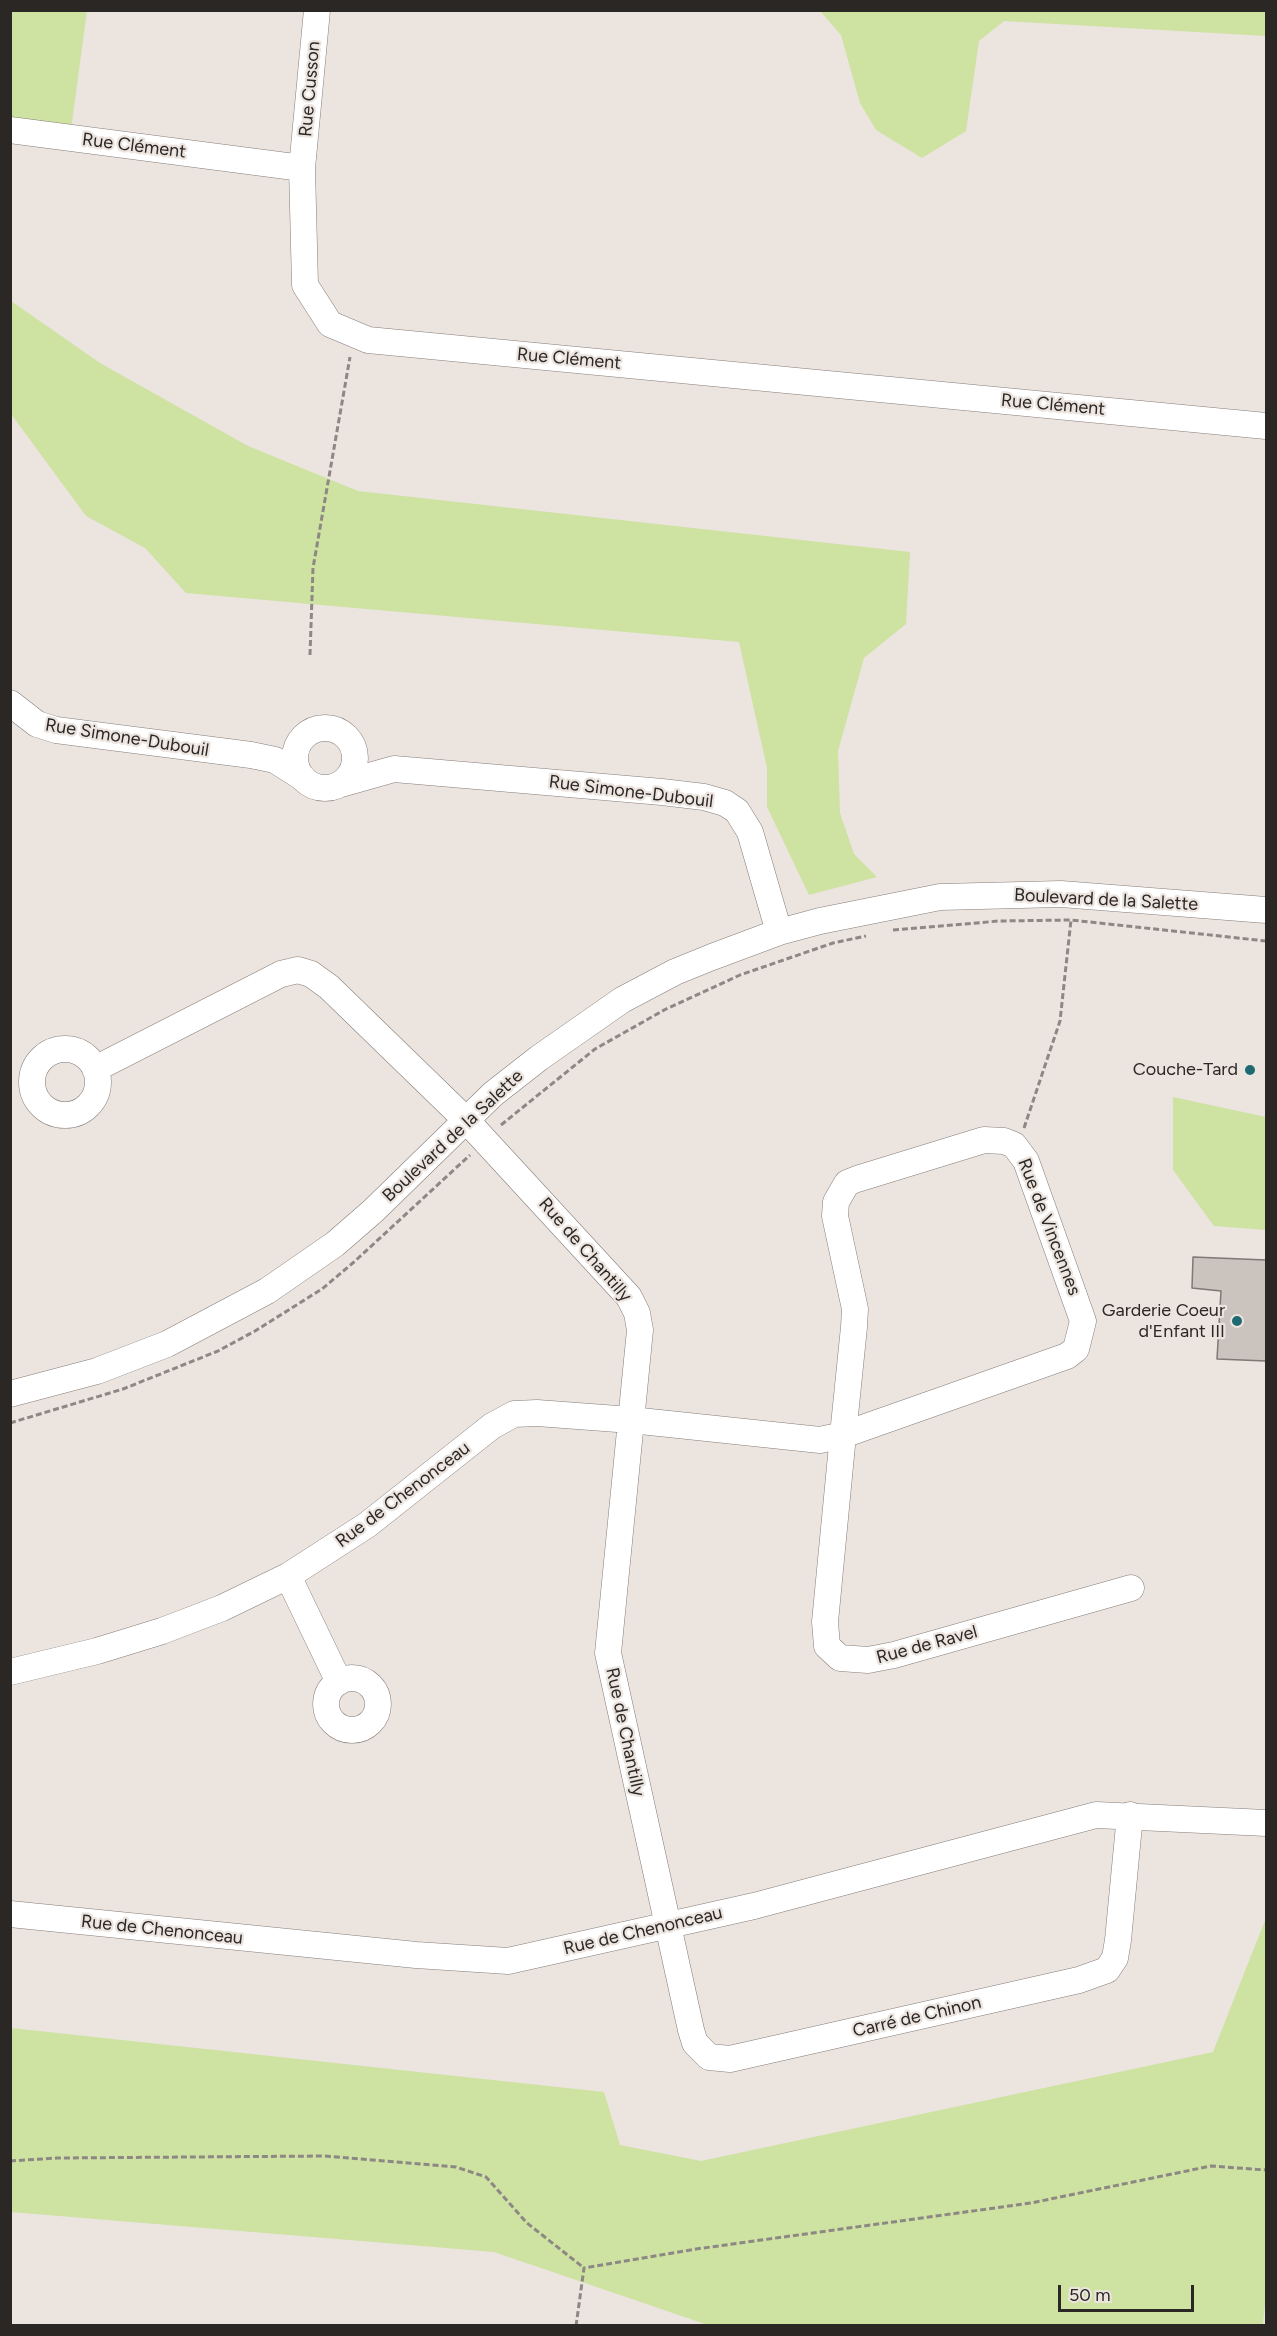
<!DOCTYPE html>
<html>
<head>
<meta charset="utf-8">
<style>
	body { margin:0 }
	#map { position:relative; width:1277px; height:2336px; overflow:hidden; background:#ece4df; font-family:Figtree,sans-serif }
	canvas { display:block }
	.frame { position:absolute; inset:0; border:12px solid #2a2725; pointer-events:none }
	.scale { position:absolute; left:1058px; top:2285px; width:136px; height:27px; box-sizing:border-box; border:3px solid #2a2725; border-top:0; padding-left:8px; font-size:18px; line-height:21px; white-space:nowrap; color:#2a2725; -webkit-text-stroke:4px #ece4df; paint-order:stroke }
</style>
</head>
<body>
<div id="map">
<canvas width="1277" height="2336"></canvas>
<div class="frame"></div>
<div class="scale">50 m</div>
</div>
<script>
const ctx = document.querySelector('canvas').getContext('2d');
ctx.lineJoin = 'round';
function fillPath(path, color) { ctx.fillStyle = color; ctx.fill(path, 'evenodd'); }
const toPath = rows => new Path2D(rows.map(r => 'M' + r).join(''));
function trace(path, color, width, dash) { ctx.strokeStyle = color; ctx.lineWidth = width; ctx.lineCap = dash ? 'butt' : 'round'; ctx.setLineDash(dash || []); ctx.stroke(path); }
function label(font, color, halo, rows, align = 'center') {
  ctx.font = font + ' Figtree,sans-serif'; ctx.lineWidth = 4.5; ctx.setLineDash([]); ctx.textBaseline = 'middle'; ctx.strokeStyle = halo; ctx.fillStyle = color; for (const [text, x, y, turn = 0] of rows) {
    ctx.save(); ctx.translate(x, y); ctx.rotate((+turn || 0) * Math.PI / 180); ctx.textAlign = isNaN(turn) ? turn : align; if (halo) ctx.strokeText(text, 0, 0); ctx.fillText(text, 0, 0); ctx.restore();
  }
}
const green = toPath([
	[11,11,87,11,71,130,11,128],
	[820,11,1266,11,1266,36,1004,21,979,41,966,131,922,158,876,130,860,103,841,35],
	[11,301,100,363,248,446,358,491,910,552,906,624,864,658,838,751,840,813,854,854,877,877,809,895,767,807,767,768,739,642,186,593,145,548,86,516,11,414],
	[1173,1097,1266,1117,1266,1230,1214,1226,1173,1170],
	[1266,1918,1266,2292,1263,2325,708,2325,494,2252,11,2212,11,2028,604,2092,620,2145,701,2161,1213,2052]
]);
const building = toPath([
	[1193,1257,1266,1260,1266,1361,1217,1359,1221,1291,1192,1288,1193,1257]
]);
const path = toPath([
	[310,655,313,568,350,357],
	[893,930,999,921,1071,920,1266,941],
	[501,1125,595,1049,666,1009,740,975,833,943,866,936],
	[1024,1128,1060,1021,1071,920],
	[10,1423,123,1389,218,1351,255,1331,322,1289,354,1262,470,1155],
	[10,2161,57,2158,324,2156,456,2167,486,2177,527,2223,584,2268],
	[576,2326,584,2268,696,2249,1031,2203,1211,2166,1266,2170]
]);
const minor = toPath([
	[10,130,302,168,305,285,330,324,368,340,1266,426],
	[302,168,317,10],
	[10,703,37,724,56,730,251,755,275,760,303,778],
	'295 758a30 30 0 1 1 60 0a30 30 0 1 1-60 0Z',
	[341,784,394,769,662,792,704,797,725,803,737,811,750,832,779,932],
	'32 1082a33 33 0 1 1 66 0a33 33 0 1 1-66 0Z',
	[95,1069,281,974,298,970,311,974,329,987,466,1120,629,1297,637,1313,640,1330,608,1653,691,2030,695,2043,709,2057,730,2059,1079,1980,1107,1970,1115,1958,1118,1940,1130,1815],
	[10,1394,97,1371,167,1344,267,1291,335,1244,373,1211,493,1094,539,1058,622,1000,675,972,712,957,779,932,820,921,940,897,1061,894,1266,910],
	[288,1576,339,1682],
	[10,1672,97,1651,162,1631,222,1608,288,1576,367,1525,492,1426,514,1414,537,1413,631,1420,820,1440,843,1435,1067,1356,1076,1349,1083,1321,1026,1161,1014,1145,1004,1141,984,1140,857,1179,847,1183,836,1202,835,1216,855,1309,854,1327,843,1435,825,1622,827,1646,840,1658,868,1660,894,1655,1131,1588],
	'326 1704a26 26 0 1 1 52 0a26 26 0 1 1-52 0Z',
	[10,1914,416,1955,508,1961,754,1906,1096,1815,1266,1823]
]);
const markers = [
	[1250,1070,6,"#1f6a72"],
	[1237,1321,6,"#1f6a72"]
];
const streetNames = [
	["Rue Cusson",310,89,-85],
	["Rue Clément",134,146,7],
	["Rue Clément",569,359,5],
	["Rue Clément",1053,405,5],
	["Rue Simone-Dubouil",127,738,9],
	["Rue Simone-Dubouil",631,792,7],
	["Boulevard de la Salette",1106,900,3],
	["Boulevard de la Salette",453,1136,-43],
	["Rue de Vincennes",1049,1227,69],
	["Rue de Chantilly",585,1250,49],
	["Rue de Chenonceau",403,1495,-37],
	["Rue de Ravel",927,1645,-15],
	["Rue de Chantilly",625,1732,78],
	["Rue de Chenonceau",162,1930,6],
	["Rue de Chenonceau",643,1931,-13],
	["Carré de Chinon",917,2017,-13]
];
const poiNames = [
	["Couche-Tard",1238,1070],
	["Garderie Coeur",1225,1311],
	["d'Enfant III",1225,1332]
];
fillPath(green, '#cee2a2');
fillPath(building, '#cbc3be');
trace(building, '#7f7874', 1.5);
trace(minor, '#857d79', 27);
trace(path, '#8d8884', 3, [6, 3]);
trace(minor, '#fff', 26);
for (const [x, y, r, color] of markers) { const dot = new Path2D(); dot.arc(x, y, r, 0, 2 * Math.PI); ctx.fillStyle = color; ctx.fill(dot); trace(dot, '#ece4df', 2); }
label('18px', '#2a2725', '#ece4df', streetNames);
label('18px', '#2a2725', '#ece4df', poiNames, 'right');
</script>
</body>
</html>
